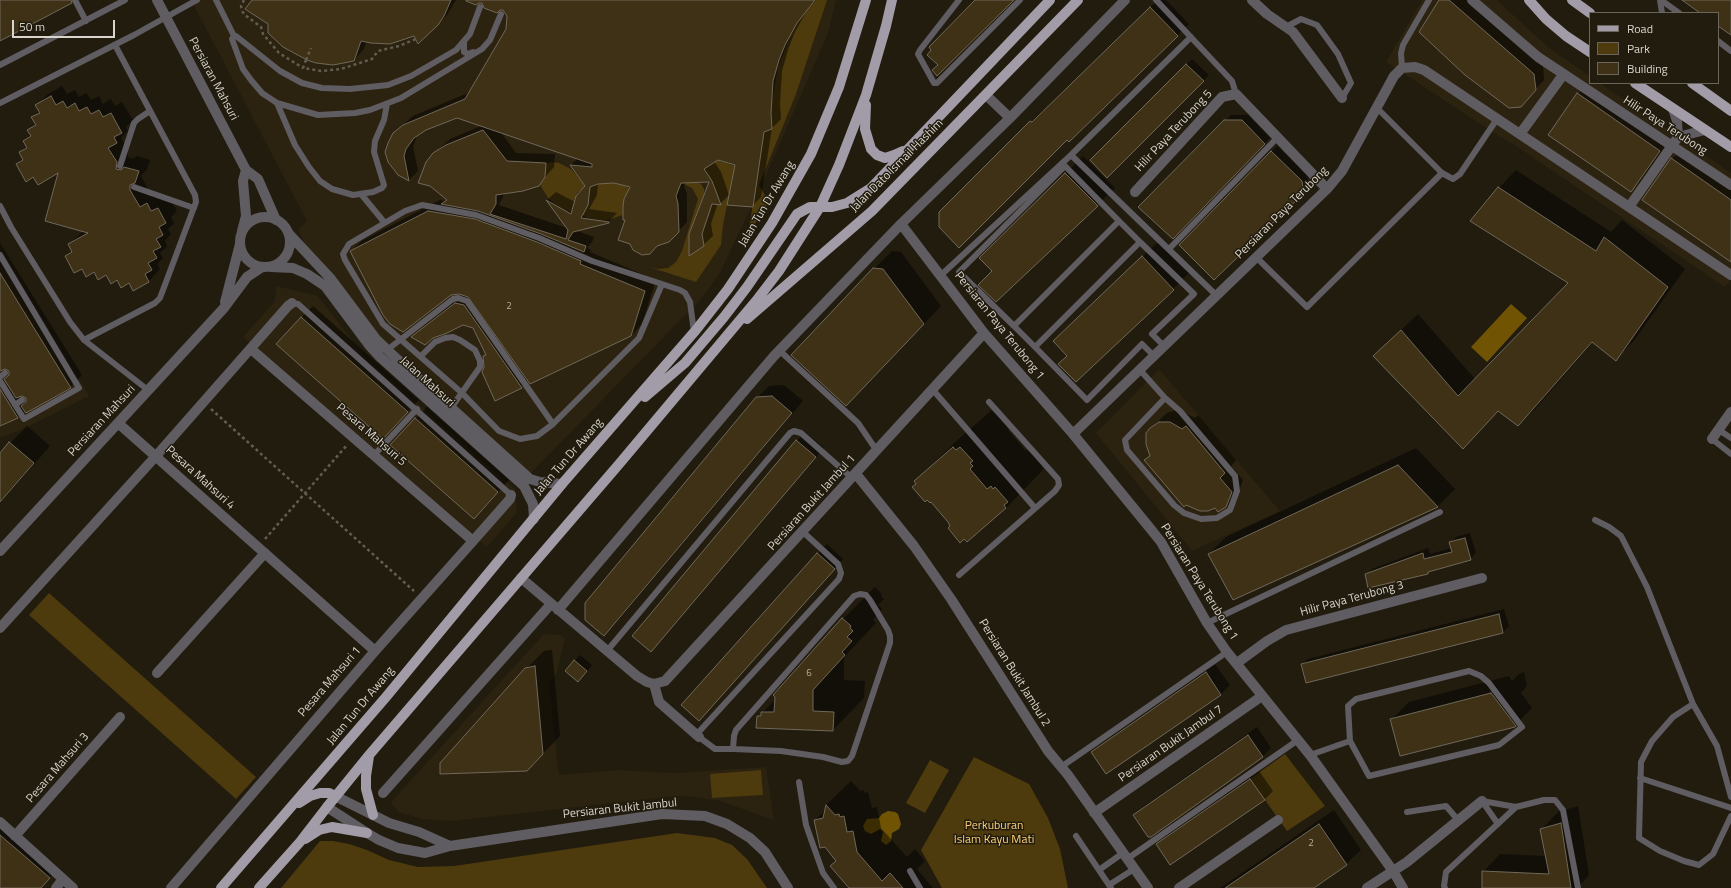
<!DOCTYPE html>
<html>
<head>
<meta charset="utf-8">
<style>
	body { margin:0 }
	#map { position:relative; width:1731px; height:888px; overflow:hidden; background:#221c0f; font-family:"Titillium Web",sans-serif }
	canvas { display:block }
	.legend { position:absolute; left:1589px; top:12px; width:130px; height:72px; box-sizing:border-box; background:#221c0f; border:1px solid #6b665b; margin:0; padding:5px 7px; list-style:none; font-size:12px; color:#d9d5cc }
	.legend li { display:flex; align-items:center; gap:8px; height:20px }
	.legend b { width:20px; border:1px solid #6b665b }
	.scale { position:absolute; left:12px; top:20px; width:103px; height:18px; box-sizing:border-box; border:2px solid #d9d5cc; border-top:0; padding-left:5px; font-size:12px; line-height:14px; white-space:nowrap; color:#d9d5cc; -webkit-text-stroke:3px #221c0f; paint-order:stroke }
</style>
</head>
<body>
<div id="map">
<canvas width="1731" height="888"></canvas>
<ul class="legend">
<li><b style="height:5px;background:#a29ca9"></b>Road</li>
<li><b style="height:11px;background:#4d3a0d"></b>Park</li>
<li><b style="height:11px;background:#3e3115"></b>Building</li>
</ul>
<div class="scale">50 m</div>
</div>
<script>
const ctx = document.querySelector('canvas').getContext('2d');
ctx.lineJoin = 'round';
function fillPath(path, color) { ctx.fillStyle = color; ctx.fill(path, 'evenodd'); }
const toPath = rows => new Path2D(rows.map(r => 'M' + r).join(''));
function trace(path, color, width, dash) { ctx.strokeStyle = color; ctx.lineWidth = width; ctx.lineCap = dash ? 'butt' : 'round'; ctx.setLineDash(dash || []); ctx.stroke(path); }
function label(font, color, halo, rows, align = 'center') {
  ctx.font = font + ' "Titillium Web",sans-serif'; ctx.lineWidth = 3; ctx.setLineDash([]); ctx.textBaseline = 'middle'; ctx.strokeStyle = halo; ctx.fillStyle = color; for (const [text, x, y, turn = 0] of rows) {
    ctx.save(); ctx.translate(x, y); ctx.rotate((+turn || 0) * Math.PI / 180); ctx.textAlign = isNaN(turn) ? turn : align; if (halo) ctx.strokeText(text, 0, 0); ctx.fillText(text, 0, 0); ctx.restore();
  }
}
const built = toPath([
	[191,0,836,0,828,33,764,180,720,273,701,299,527,477,379,340,306,247,298,229,307,221],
	[1422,0,1497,0,1548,47,1590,76,1590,83,1600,83,1731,173,1731,279,1725,287,1513,144,1497,135,1386,62],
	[0,245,89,396,21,430,0,438],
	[276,286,318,296,366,358,515,489,517,512,487,547,243,337,275,301],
	[1159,369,1280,511,1192,551,1096,433],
	[544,634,560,635,565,638,557,672,549,682,559,775,618,770,676,773,766,767,774,820,720,801,695,797,676,796,452,821,422,819,398,812,391,802]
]);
const green = toPath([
	[815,0,827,0,796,94,759,185,769,202,748,235,764,132,772,129,770,113,778,67,793,30,807,8],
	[716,160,735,166,723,225,721,245,696,282,649,267,658,269,668,268,676,262,682,251,698,199,692,188,681,183,696,182,701,184,704,189,704,194,689,234,689,247,691,254,704,246,702,234,712,186,704,169],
	[551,162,559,163,571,169,583,183,585,187,577,193,574,200,575,212,567,211,560,208,549,199,543,190,540,184,546,176,544,165],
	[602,183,617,183,627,187,631,191,624,199,623,215,604,221,587,218,582,215,589,201,588,188],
	[49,593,256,777,236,799,29,615],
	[1285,754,1325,806,1287,831,1250,779],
	[974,757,1029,784,1048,818,1060,849,1068,888,942,888,921,850],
	[930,760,949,770,925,813,906,803],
	[761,770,763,795,712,798,710,774],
	[677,833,715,838,732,845,747,859,767,888,281,888,320,841,333,841,349,844,367,850,389,860,418,867,454,866]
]);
const water = toPath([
	[1511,304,1527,318,1487,362,1471,347],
	[888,811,895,812,898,814,901,824,899,829,892,833,891,841,886,845,881,841,883,832,880,829,871,834,865,831,863,826,867,819,879,818,882,814]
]);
const shadow = toPath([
	[254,0,456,0,447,15,438,24,414,35,367,41,363,50,354,60,316,63,293,53,284,46],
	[465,0,816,0,806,12,794,34,788,50,782,71,780,104,781,119,772,128,761,197,752,206,736,165,717,159,714,161,721,172,729,195,720,204,718,203,711,224,713,236,703,245,690,254,710,180,686,182,684,186,687,194,687,222,670,240,659,244,643,254,636,252,631,243,626,218,632,187,617,182,598,183,597,195,589,209,617,213,608,222,574,230,594,237,592,242,587,248,591,250,590,252,656,280,642,324,631,336,529,380,522,387,495,399,486,367,484,357,487,354,474,327,463,324,413,337,425,325,464,294,351,251,363,240,440,200,445,201,447,199,438,150,450,139,483,125,457,117,426,129,417,136,413,146,418,171,409,180,394,171,389,162,394,133,413,116,470,92,507,29,508,16,504,9,481,2,476,4],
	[500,131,578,158,571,165,586,186,575,202,556,192,547,200,567,228,499,205,504,194,538,185,554,167,555,154,516,153],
	[1158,0,1166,0,1189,24,1069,141,1067,139,940,212,1043,110,1044,111],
	[1440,0,1468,0,1543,65,1544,80,1529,96],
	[1192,59,1209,75,1107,177,1091,160],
	[1587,85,1668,142,1640,182,1631,191,1578,94],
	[62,86,67,94,75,90,79,97,86,93,91,100,99,96,103,104,111,99,115,106,122,102,133,120,126,127,128,131,121,138,128,150,128,157,133,159,137,156,150,160,147,170,141,175,142,178,152,196,158,192,163,201,169,197,177,211,171,217,174,223,168,229,171,234,165,241,167,246,160,253,163,258,157,264,160,269,149,281,134,289,130,282,82,267,66,256,72,250,69,244,84,231,60,171,34,176,17,164,23,158,20,152,27,146,24,141,31,134,28,130,36,123,33,118,40,111,37,105,48,94],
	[1231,115,1248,115,1270,138,1173,237,1140,207],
	[1277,146,1307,175,1309,187,1214,278,1180,245],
	[1681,150,1731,185,1731,260,1672,159],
	[1083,156,1115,188,1097,205,993,271,981,258],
	[1516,170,1611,232,1622,220,1685,269,1633,342,1616,359,1593,342,1536,408,1518,425,1498,411,1463,448,1392,339,1418,314,1475,379,1570,282,1499,188],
	[1160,240,1190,272,1173,289,1054,341],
	[0,243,82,375,70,387,25,410,18,417,0,425,0,389,12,382,10,370,0,362],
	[22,395,27,397,27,402],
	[892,251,901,252,941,306,864,387,874,269],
	[313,306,419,400,395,425,301,318],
	[784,385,803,401,616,623,604,635,757,398,769,386],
	[427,407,509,480,486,506,391,444],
	[999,409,1010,427,1008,430,1026,451,1029,448,1046,463,1042,467,1044,469,1006,508,951,526,916,481,954,443,992,410,994,413],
	[1177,410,1182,411,1195,418,1198,415,1236,460,1231,466,1243,480,1238,494,1226,506,1151,456,1154,425,1167,413],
	[27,426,50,446,0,503,0,454],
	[805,432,824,448,651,651,797,441],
	[1416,448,1455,489,1438,506,1234,598,1209,554,1226,537],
	[1470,533,1476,553,1470,559,1430,571,1427,573,1366,575,1372,569,1428,548,1430,554,1452,548,1451,542,1456,537],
	[827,544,843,559,707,710,682,704],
	[875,587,882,594,881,596,884,599,878,605,882,609,873,620,876,623,844,657,844,680,865,681,864,698,833,730,758,717,776,699,774,695,843,619],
	[1504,609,1509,626,1503,632,1306,682,1302,664,1308,659],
	[552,650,560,736,527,770,526,669,544,651],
	[580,655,592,665,584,675,574,661],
	[1215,664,1230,685,1221,694,1107,773,1092,752,1101,744],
	[1524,672,1527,686,1521,693,1532,708,1515,725,1392,719,1409,702,1509,676,1512,681,1519,674],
	[1257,727,1271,748,1262,757,1134,815,1143,807],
	[1259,771,1273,791,1264,800,1157,845,1166,836],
	[851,781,860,791,864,790,864,793,868,792,872,808,877,807,881,828,907,857,915,849,925,861,917,869,933,888,850,888,815,820,826,810,826,805],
	[1578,806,1589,875,1577,888,1483,888,1483,872,1500,854,1547,856,1541,830,1558,812],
	[1334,810,1361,850,1346,864,1312,888,1220,888],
	[0,825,54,872,41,888,0,888]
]);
const building = toPath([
	[0,0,71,0,72,3,0,41,0,0],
	[252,0,451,0,444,16,438,25,418,44,414,36,390,44,371,43,361,41,354,61,333,65,316,63,307,60,283,47,268,33,268,24,245,9,252,0],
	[466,0,815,0,797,23,785,45,779,60,773,81,771,113,772,129,764,132,753,207,727,205,735,165,718,160,704,169,712,181,721,205,712,204,702,234,704,246,689,256,689,234,709,182,681,183,676,196,678,204,679,232,669,242,657,246,650,254,642,255,633,250,630,244,618,240,625,220,623,220,623,206,624,199,630,187,614,183,598,184,590,187,588,205,581,218,609,222,609,223,573,232,568,240,586,246,584,252,541,234,478,211,441,204,447,200,430,186,418,183,426,162,433,153,446,145,483,130,507,161,546,163,545,177,539,186,523,191,496,195,496,204,490,214,566,239,568,230,546,200,571,214,576,196,585,186,570,165,592,167,592,164,457,118,426,130,414,138,406,149,404,156,409,181,398,175,388,162,385,152,388,143,393,133,403,125,465,99,506,29,507,16,503,10,500,10,497,13,484,8,482,3,479,3,476,5,466,1,466,0],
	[975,0,1014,0,937,76,932,70,938,65,927,55,931,50,929,47,975,0],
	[1439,0,1449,0,1534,74,1536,90,1521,107,1509,108,1465,75,1419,32,1439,0],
	[1682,0,1731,0,1731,35,1718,26,1718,13,1700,13,1682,0],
	[1150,7,1178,36,1069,142,1067,140,959,248,939,227,939,212,1030,121,1032,122,1150,7],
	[1186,64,1204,81,1107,178,1090,160,1186,64],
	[1577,93,1660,151,1631,192,1548,135,1577,93],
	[51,96,56,105,63,101,67,108,75,103,79,111,87,107,91,114,99,110,103,117,111,113,122,133,114,137,117,143,108,148,117,162,116,169,121,170,124,167,139,171,135,183,130,185,130,190,140,207,147,203,151,211,158,208,166,223,159,227,163,235,156,239,161,247,153,251,157,258,148,263,152,270,145,274,149,282,133,291,129,283,121,288,117,280,111,284,106,275,98,280,94,272,86,277,82,269,74,273,65,256,72,252,68,244,88,233,45,221,58,173,38,185,33,177,26,182,16,164,23,160,19,152,27,148,23,141,31,136,27,130,36,125,31,117,40,113,35,105,51,96],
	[1224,120,1242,120,1265,144,1173,239,1138,207,1224,120],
	[1271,151,1302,181,1304,193,1214,280,1179,245,1271,151],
	[1671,158,1731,200,1731,262,1642,200,1671,158],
	[1065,173,1098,206,996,302,978,285,992,271,979,258,1065,173],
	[1498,187,1596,251,1604,237,1668,287,1616,361,1592,342,1518,426,1498,411,1463,449,1373,356,1401,330,1458,396,1568,283,1470,221,1498,187],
	[428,211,475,219,537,242,581,261,580,264,645,291,631,336,530,384,468,297,459,294,451,295,403,332,390,324,383,315,350,251,428,211],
	[1142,256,1174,290,1076,382,1058,364,1067,356,1053,341,1142,256],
	[873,268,883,269,924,324,846,406,791,355,873,268],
	[0,273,71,388,26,413,21,406,26,402,26,398,22,396,16,398,4,379,9,375,9,371,5,369,0,371,0,273],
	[455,303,464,305,522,388,495,401,482,372,484,367,483,356,486,355,473,328,463,325,447,333,433,338,425,345,411,337,455,303],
	[301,317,408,412,383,439,276,344,301,317],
	[0,389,18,418,0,426,0,389],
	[772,396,792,413,604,636,585,620,585,603,756,397,772,396],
	[415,418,498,492,474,519,390,445,415,418],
	[1159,422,1170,422,1182,429,1186,426,1225,473,1220,478,1232,492,1226,507,1218,512,1215,508,1208,511,1200,511,1186,505,1184,507,1144,460,1150,456,1146,444,1146,433,1150,428,1159,422],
	[796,440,816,457,651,652,632,636,796,440],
	[9,442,34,463,0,502,0,453,9,442],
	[953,447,956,450,960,447,973,461,970,463,973,466,970,469,987,489,991,486,993,489,995,487,1008,502,1004,505,1006,508,967,542,964,539,960,543,948,528,950,526,948,522,931,502,930,503,927,500,925,502,912,487,916,484,914,481,953,447],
	[1398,465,1438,507,1233,600,1208,554,1398,465],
	[1465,538,1471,560,1428,572,1428,574,1368,588,1365,574,1423,553,1424,559,1452,552,1449,542,1465,538],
	[817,553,835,569,699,721,681,705,817,553],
	[1499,614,1503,633,1306,683,1301,664,1499,614],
	[842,618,851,626,850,628,853,631,847,637,852,641,842,652,845,655,813,690,813,711,834,712,833,731,756,728,757,716,761,716,761,712,774,712,775,697,773,695,842,618],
	[574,660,587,671,578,682,565,671,574,660],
	[535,666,543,754,527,771,440,774,440,763,525,668,535,666],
	[1206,672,1221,695,1106,774,1091,752,1206,672],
	[1491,693,1516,726,1515,727,1400,756,1390,719,1491,693],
	[1248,735,1263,757,1151,837,1148,837,1133,815,1248,735],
	[1250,779,1265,800,1170,865,1156,844,1250,779],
	[826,805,835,815,839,814,840,817,844,816,847,832,853,831,857,852,882,881,890,873,903,888,849,888,830,866,836,861,825,847,820,848,814,820,823,818,826,805],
	[1561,823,1571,888,1482,888,1482,871,1549,874,1540,829,1561,823],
	[1319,824,1347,865,1314,888,1225,888,1319,824],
	[0,835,50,878,41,888,0,888,0,835]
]);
const path = toPath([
	[244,0,241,6,242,11,245,15,261,27,263,34,279,53,303,68],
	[306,60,303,68,321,71,341,69,372,59,378,51,399,46,416,39],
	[306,60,311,48],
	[211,409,414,591],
	[265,539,347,445]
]);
const service = toPath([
	[75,0,86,21],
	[216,0,234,36,232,39,243,69,251,80,262,93,277,103,318,115,355,113,370,110,401,98,482,49,490,40,501,14],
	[959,0,920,50,918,54,934,83,937,83,1020,0],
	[1156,0,1232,81,1236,94],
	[1660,0,1662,13],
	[1661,0,1679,13],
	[1286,27,1301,19,1317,25,1338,54,1351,83,1342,98],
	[234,36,236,36,280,71,302,83,322,88,350,89,388,85,411,76,456,50,470,34,480,7],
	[1718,41,1731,51],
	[464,43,464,52,468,54,473,52],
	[0,65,125,0],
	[1402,68,1401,53,1403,45,1429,0],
	[0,103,134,35,197,0],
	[277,103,295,145,309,167,320,181,332,189,353,195,373,192,382,188,384,185,374,152,375,141,384,120,387,104],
	[1376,107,1442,173,1453,179,1460,174,1497,119],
	[1071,155,1216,295],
	[120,166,134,123,138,119,150,111],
	[134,187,194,208],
	[361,194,384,222],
	[0,206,11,227,70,322,84,340,148,390],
	[1169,249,1278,137],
	[0,255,79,388,24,419,0,381],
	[1256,257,1307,307,1442,173],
	[940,276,1071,155,1191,37],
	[662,284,639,338,553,424,537,436,520,439,499,431,462,393,383,324,345,260,343,254,349,244,405,211,422,205,476,215,539,238,592,261,662,284,680,290,685,293,690,302,694,332],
	[292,303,298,304,511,495],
	[1014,326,959,272,1065,166,1119,221],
	[84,340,155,303,160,298,196,202,195,195,115,45],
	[1035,347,1014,326,1119,221,1140,242],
	[387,350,453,299,458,298,467,301,553,424],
	[780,351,858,423,877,451],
	[421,356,435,342,445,338,453,337,460,340,475,350,480,361,480,367,451,408],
	[1154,356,1142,344,1087,400,1035,347,1140,242,1194,294,1152,334,1164,346],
	[1140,370,1165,398,1180,411,1235,476,1237,491,1230,510,1217,518,1201,519,1184,513,1174,505,1127,450,1125,440,1165,398],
	[0,377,5,373],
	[933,390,1035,508],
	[15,405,22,400],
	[1719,430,1731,438],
	[1712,439,1731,454],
	[374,455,417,409],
	[1595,520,1609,527,1621,536,1647,587,1693,704,1717,746,1731,797],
	[959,575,1055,491,1059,485,1058,479,989,402],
	[860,594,866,595,870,600,888,630,890,636,890,643,852,756,848,761,842,762,823,757,781,751,733,749,734,736,736,730,854,596,860,594],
	[1207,623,1440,512],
	[607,651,790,433,794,431,801,433,852,478],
	[1469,671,1481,676,1489,683,1522,727,1499,745,1369,776,1350,741,1348,706,1356,699,1469,671],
	[1693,704,1673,717,1652,741,1641,762,1639,838,1660,851,1684,861,1699,865,1713,854,1731,816],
	[696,735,839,579,841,573,838,564,803,532],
	[699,737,715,749,733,749],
	[1310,755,1350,741],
	[1061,767,1227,652],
	[1640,778,1731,808],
	[799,782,806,825,823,873,834,888],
	[1482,801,1516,807,1544,800,1555,800,1563,810,1578,888],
	[1482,801,1498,824],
	[1407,812,1446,806,1458,820],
	[1076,836,1111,888],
	[1127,859,1298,740],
	[1099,870,1123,853],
	[910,871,920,888],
	[1109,885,1134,869],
	[1445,888,1444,886,1446,872,1516,807]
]);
const minor = toPath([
	[157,0,246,170,258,179,276,220],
	[1252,0,1267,14,1293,32,1342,98],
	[1472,0,1538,57,1731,185],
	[986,95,1010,118],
	[1673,109,1677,121,1678,137],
	[1520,134,1563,75],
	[1135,192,1222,97,1236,94,1327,189],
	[1629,207,1678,137,1705,130],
	'240 242a25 25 0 1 1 50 0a25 25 0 1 1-50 0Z',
	[901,224,984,333,1073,434,1149,527,1161,542,1207,623,1227,652,1310,755,1393,871,1403,888],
	[242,231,246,216,243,181,246,170],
	[289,234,331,279,376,339,397,359,530,479,540,482,562,484],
	[271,267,293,268,307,274,325,286,369,345,380,357,524,486,533,504,534,519],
	[225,302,240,244],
	[251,349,473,541],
	[118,423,375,651],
	[1073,434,1327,189,1342,171,1394,76,1402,68,1415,67,1424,70,1731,275],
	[1712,439,1731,412],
	[856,474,914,546,951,599,1048,751,1068,775,1148,888],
	[0,551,224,308,247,277,262,267],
	[521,578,637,676,647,682,654,684,665,681,984,333],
	[558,610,774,356,901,224,1010,118,1125,0],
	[0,628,156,456,288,306,292,303],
	[1237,663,1267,641,1286,630,1482,578],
	[157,673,265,553],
	[654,684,659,702,699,737],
	[383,793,551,604],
	[1094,813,1262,696],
	[0,822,73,888],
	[15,836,120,717],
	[56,888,63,879],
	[171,888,375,651,473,541,510,499,511,495],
	[1179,888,1278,820],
	[1367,888,1407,862,1482,801]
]);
const tertiary = toPath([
	[335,796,389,823,419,832,450,846],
	[327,807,367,833,379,840,398,848,425,853,450,846,662,814,705,816,727,824,750,838,765,852,788,888]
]);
const primary = toPath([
	[1529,0,1546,19,1566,36,1590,52],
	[1572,0,1590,13],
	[1635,83,1731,147],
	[1692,83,1731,111],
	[866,105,865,129,871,149,877,155,885,158,894,155,903,151],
	[747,319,872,211,1078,0],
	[645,397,685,363,724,317,747,287,797,214,810,207,832,207,847,203,871,188,1050,0],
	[369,756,366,776,366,789,373,815],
	[299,803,310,796,320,793,329,793,335,796],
	[305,839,319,830,332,827,367,833],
	[221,888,386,697,562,484,696,330,728,289,772,223,811,154,839,87,866,0],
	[259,888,300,842,327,807,370,754,620,463,756,301,779,271,820,207,839,165,866,95,886,26,892,0]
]);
const numberNames = [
	["2",509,307],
	["6",809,674],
	["2",1311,844]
];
const streetNames = [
	["Persiaran Mahsuri",213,79,62],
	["Hilir Paya Terubong",1665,126,33],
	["Hilir Paya Terubong 5",1174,131,-47],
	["Jalan Dato Ismail Hashim",897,166,-45],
	["Jalan Tun Dr Awang",767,204,-59],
	["Persiaran Paya Terubong",1282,213,-45],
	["Persiaran Paya Terubong 1",999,326,51],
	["Jalan Mahsuri",427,382,42],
	["Persiaran Mahsuri",102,421,-47],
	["Pesara Mahsuri 5",371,435,41],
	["Jalan Tun Dr Awang",569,457,-49],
	["Pesara Mahsuri 4",200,478,42],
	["Persiaran Bukit Jambul 1",812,503,-48],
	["Persiaran Paya Terubong 1",1199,582,58],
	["Hilir Paya Terubong 3",1352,599,-15],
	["Persiaran Bukit Jambul 2",1014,673,58],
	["Pesara Mahsuri 1",330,682,-49],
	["Jalan Tun Dr Awang",361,706,-50],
	["Persiaran Bukit Jambul 7",1171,744,-35],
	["Pesara Mahsuri 3",58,768,-49],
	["Persiaran Bukit Jambul",620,809,-6]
];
const parkNames = [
	["Perkuburan",994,826],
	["Islam Kayu Mati",994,840]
];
fillPath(built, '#2b220f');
fillPath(green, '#4d3a0d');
fillPath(water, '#715304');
fillPath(shadow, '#0007');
fillPath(building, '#3e3115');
trace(building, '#70685a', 1);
trace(path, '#625d51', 2.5, [3, 3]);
trace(service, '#5f5c62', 6);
trace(minor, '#5f5c62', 10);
trace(tertiary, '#5f5c62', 10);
trace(primary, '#a29ca9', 10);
label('10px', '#b2ac9e', null, numberNames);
label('12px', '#d9d5cc', '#221c0f', streetNames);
label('12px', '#fcd179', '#221c0f', parkNames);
</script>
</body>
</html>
